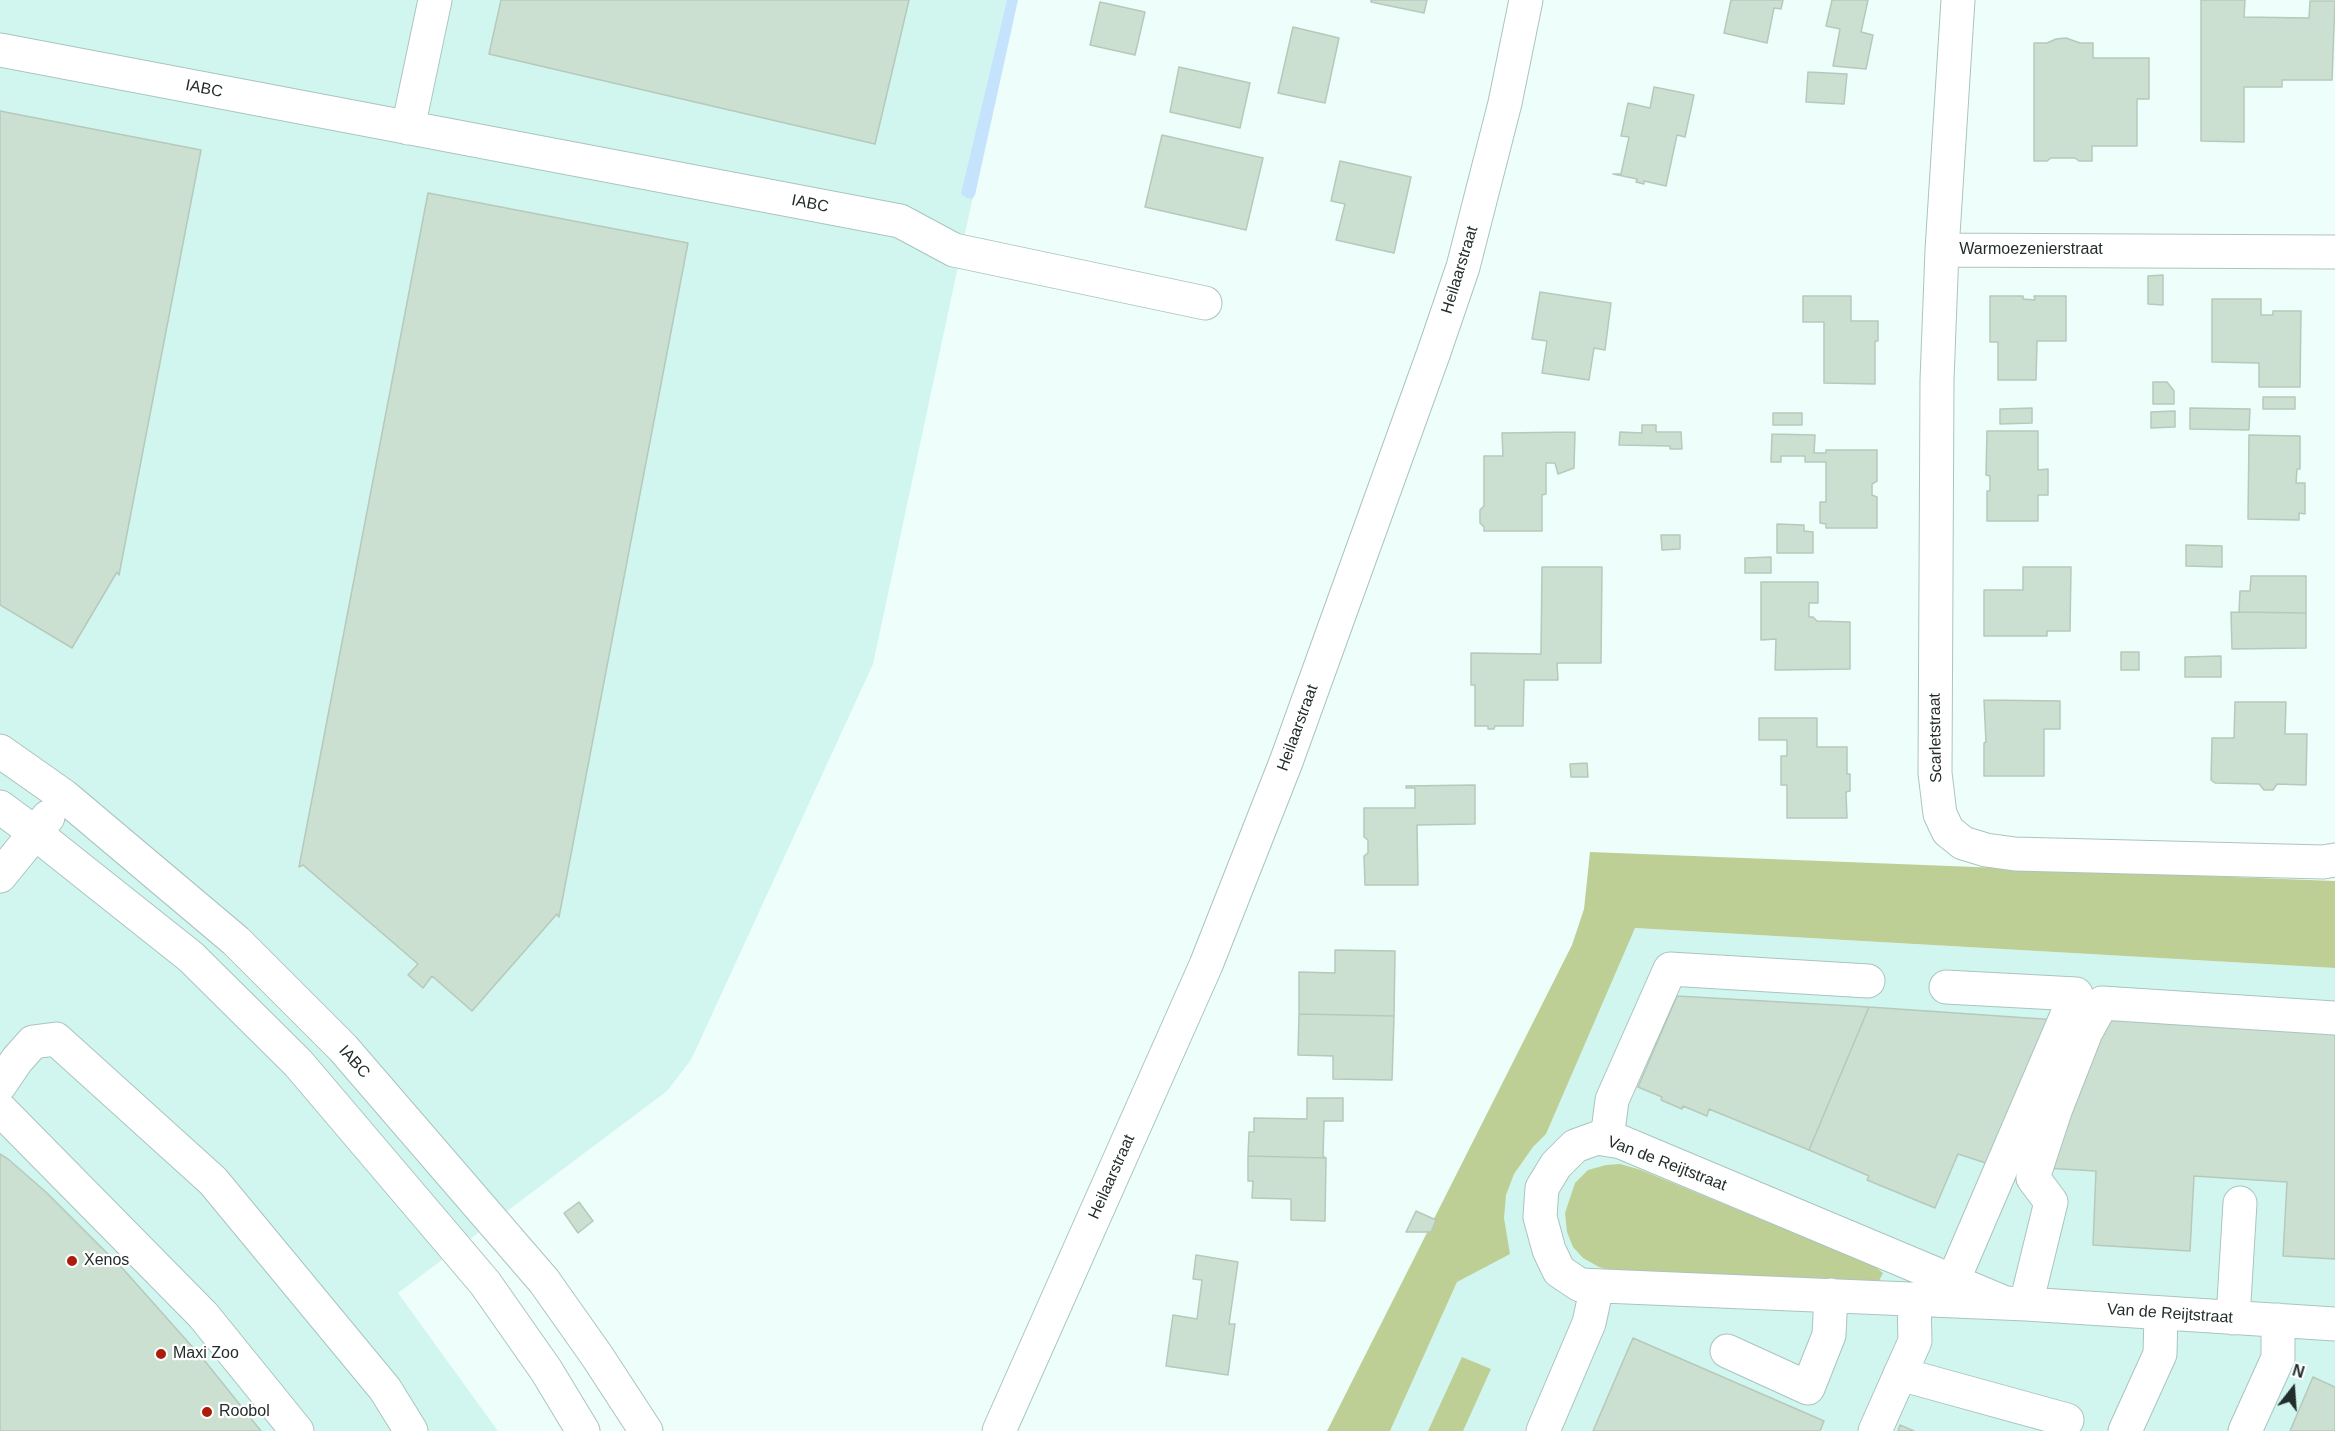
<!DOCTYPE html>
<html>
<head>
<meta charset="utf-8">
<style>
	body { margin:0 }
	#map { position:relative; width:2335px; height:1431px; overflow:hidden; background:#eefefb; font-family:Helvetica,sans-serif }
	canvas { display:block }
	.north { position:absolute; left:2263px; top:1359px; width:60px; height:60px; -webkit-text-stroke:4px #fff; paint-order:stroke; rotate:17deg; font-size:16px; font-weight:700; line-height:24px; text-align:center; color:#232d2b }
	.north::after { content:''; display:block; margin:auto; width:21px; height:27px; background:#232d2b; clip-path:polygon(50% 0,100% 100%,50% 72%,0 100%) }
</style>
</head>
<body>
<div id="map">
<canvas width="2335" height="1431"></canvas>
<div class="north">N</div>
</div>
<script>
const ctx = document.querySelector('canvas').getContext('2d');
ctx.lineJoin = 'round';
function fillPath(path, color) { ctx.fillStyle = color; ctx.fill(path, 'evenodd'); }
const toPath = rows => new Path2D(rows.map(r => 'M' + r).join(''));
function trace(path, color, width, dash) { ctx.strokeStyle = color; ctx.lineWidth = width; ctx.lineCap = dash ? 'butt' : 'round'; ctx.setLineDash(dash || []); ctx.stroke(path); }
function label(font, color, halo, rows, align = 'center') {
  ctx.font = font + ' Helvetica,sans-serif'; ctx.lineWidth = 4.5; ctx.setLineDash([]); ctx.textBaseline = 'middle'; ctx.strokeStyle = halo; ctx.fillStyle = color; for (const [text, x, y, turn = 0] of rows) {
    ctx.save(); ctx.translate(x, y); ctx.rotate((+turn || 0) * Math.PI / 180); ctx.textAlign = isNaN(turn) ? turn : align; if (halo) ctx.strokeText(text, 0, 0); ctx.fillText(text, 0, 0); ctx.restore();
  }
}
const built = toPath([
	[0,0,1015,0,873,664,691,1060,667,1091,398,1293,498,1431,0,1431],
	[1634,928,2335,968,2335,1431,1390,1431,1457,1282,1514,1174,1533,1147,1546,1134]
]);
const green = toPath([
	[1590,852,2335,881,2335,968,1635,928,1546,1134,1533,1147,1514,1174,1506,1195,1504,1218,1510,1254,1457,1282,1390,1431,1327,1431,1572,945,1584,909],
	[1620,1164,1641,1170,1874,1266,1883,1273,1879,1281,1613,1271,1599,1267,1583,1258,1573,1247,1567,1232,1565,1213,1575,1183,1588,1170,1606,1165],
	[1462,1357,1491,1369,1463,1431,1428,1431]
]);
const water = toPath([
	[1007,0,1018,0,975,195,972,199,967,198,961,194]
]);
const building = toPath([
	[501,0,909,0,875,144,489,54,501,0],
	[1371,0,1427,0,1424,13,1371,2,1371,0],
	[1731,0,1783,0,1781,9,1774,8,1767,43,1724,33,1731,0],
	[1832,0,1868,0,1861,32,1873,35,1866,69,1833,66,1840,29,1826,26,1832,0],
	[2201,0,2245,0,2244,17,2309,18,2310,1,2335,1,2332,80,2282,80,2282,87,2244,87,2244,142,2201,141,2201,0],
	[1100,2,1145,12,1135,55,1090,45,1100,2],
	[1293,27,1339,38,1325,103,1278,93,1293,27],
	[2066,38,2080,43,2093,43,2093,58,2149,58,2149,99,2137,99,2137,146,2092,146,2092,161,2079,161,2075,158,2051,158,2047,161,2034,161,2034,43,2047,43,2056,39,2066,38],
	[1179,67,1250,83,1240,128,1170,112,1179,67],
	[1808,72,1847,74,1844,104,1806,102,1808,72],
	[1654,87,1694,95,1685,137,1677,135,1666,186,1644,181,1644,184,1636,182,1637,179,1613,174,1621,174,1629,137,1621,136,1628,103,1650,108,1654,87],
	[0,111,201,150,119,575,117,572,72,648,0,605,0,111],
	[1162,135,1263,158,1246,230,1145,207,1162,135],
	[1340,161,1411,177,1394,253,1336,240,1345,204,1331,201,1340,161],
	[428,193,688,243,559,917,557,914,472,1011,432,976,423,988,408,975,418,964,303,865,299,867,428,193],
	[2163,275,2163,305,2148,304,2148,276,2163,275],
	[1540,292,1611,303,1605,350,1594,348,1589,380,1542,373,1547,341,1532,339,1540,292],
	[1803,296,1851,296,1851,321,1878,321,1878,341,1875,341,1875,384,1824,383,1824,322,1803,322,1803,296],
	[1990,296,2023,296,2023,299,2035,300,2034,296,2066,296,2066,341,2037,341,2036,380,1998,380,1998,342,1990,342,1990,296],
	[2212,299,2261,299,2261,315,2273,315,2273,311,2301,311,2300,387,2259,387,2259,363,2212,362,2212,299],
	[2153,382,2167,382,2174,391,2174,404,2153,404,2153,382],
	[2263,397,2295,397,2295,409,2263,409,2263,397],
	[2032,408,2032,423,2000,424,2000,409,2032,408],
	[2190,408,2250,409,2249,430,2190,429,2190,408],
	[2175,411,2175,427,2151,428,2151,412,2175,411],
	[1773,413,1802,413,1802,425,1773,425,1773,413],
	[1642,425,1656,425,1656,432,1681,432,1682,449,1670,449,1670,446,1619,445,1620,432,1642,433,1642,425],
	[1987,431,2038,431,2038,470,2048,469,2048,495,2038,495,2038,521,1987,521,1987,491,1990,491,1990,476,1986,475,1987,431],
	[1575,432,1574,468,1558,474,1555,463,1546,463,1546,494,1542,495,1542,531,1484,531,1484,527,1480,523,1480,510,1484,506,1484,456,1503,456,1502,433,1575,432],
	[1772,434,1815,435,1814,453,1826,453,1826,450,1877,450,1877,481,1872,484,1872,495,1877,497,1877,528,1826,528,1826,524,1820,523,1820,502,1826,502,1826,462,1805,462,1805,456,1781,456,1781,462,1771,462,1772,434],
	[2249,435,2300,436,2300,469,2297,469,2296,483,2305,483,2305,514,2299,513,2299,520,2248,519,2249,435],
	[1777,524,1804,525,1804,531,1813,532,1813,553,1777,553,1777,524],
	[1661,535,1680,535,1680,549,1662,550,1661,535],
	[2186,545,2222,546,2222,567,2186,566,2186,545],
	[1771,557,1771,573,1745,573,1745,558,1771,557],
	[1542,567,1602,567,1601,663,1557,663,1558,680,1524,680,1523,726,1495,726,1494,729,1488,729,1488,726,1475,726,1475,685,1471,685,1471,653,1541,654,1542,567],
	[2023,567,2071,567,2070,631,2047,631,2047,636,1984,636,1984,590,2023,590,2023,567],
	[2251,576,2306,576,2306,613,2239,612,2240,591,2250,591,2251,576],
	[1761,582,1818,582,1818,603,1809,603,1809,617,1813,617,1817,621,1850,622,1850,669,1775,670,1776,639,1761,640,1761,582],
	[2231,612,2306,613,2306,648,2232,649,2231,612],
	[2121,652,2139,652,2139,670,2121,670,2121,652],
	[2221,656,2221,677,2185,677,2185,657,2221,656],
	[1984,700,2060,701,2060,729,2044,729,2044,776,1984,776,1984,743,1986,742,1984,700],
	[2235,702,2286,702,2285,734,2307,734,2306,785,2277,784,2273,790,2264,790,2259,784,2215,783,2211,780,2212,738,2234,738,2235,702],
	[1759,718,1817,718,1817,747,1847,747,1847,774,1850,774,1850,791,1846,792,1847,818,1787,818,1787,785,1781,785,1781,756,1787,756,1787,740,1759,740,1759,718],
	[1587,763,1588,777,1571,777,1570,764,1587,763],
	[1475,785,1475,824,1417,825,1418,885,1365,885,1364,856,1368,853,1368,840,1364,837,1364,808,1415,808,1415,788,1406,788,1406,786,1475,785],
	[1335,950,1395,951,1394,1016,1299,1014,1299,972,1335,973,1335,950],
	[1677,996,1869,1007,1809,1150,1709,1109,1707,1116,1683,1106,1682,1109,1661,1100,1662,1097,1638,1087,1677,996],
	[1869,1007,2057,1020,1995,1166,1958,1154,1935,1208,1867,1180,1869,1176,1809,1150,1869,1007],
	[1299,1014,1394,1016,1392,1080,1333,1079,1333,1056,1298,1055,1299,1014],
	[2106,1020,2335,1033,2335,1259,2283,1256,2287,1182,2194,1176,2190,1251,2093,1245,2096,1171,2044,1168,2106,1020],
	[1307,1098,1343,1098,1343,1121,1324,1121,1323,1156,1326,1158,1248,1156,1249,1132,1254,1132,1254,1118,1307,1119,1307,1098],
	[0,1154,8,1159,47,1193,124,1270,204,1360,261,1431,0,1431,0,1154],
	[1248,1156,1326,1158,1325,1221,1291,1220,1291,1199,1252,1198,1253,1181,1248,1181,1248,1156],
	[579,1202,593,1221,578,1233,564,1213,579,1202],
	[1416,1211,1436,1220,1431,1232,1406,1232,1416,1211],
	[1196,1255,1238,1262,1229,1324,1235,1324,1228,1375,1166,1366,1173,1315,1197,1319,1202,1280,1193,1279,1196,1255],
	[1633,1338,1824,1421,1820,1431,1593,1431,1633,1338],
	[2313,1377,2335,1387,2335,1431,2290,1431,2313,1377],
	[1900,1425,1914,1431,1898,1431,1900,1425]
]);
const minor = toPath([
	[1958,0,1942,250,2335,252],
	[0,50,900,221,954,250,1205,303],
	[408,128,435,0],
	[1942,250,1937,380,1935,773,1940,814,1948,831,1963,843,1986,850,2015,854,2323,862,2335,860],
	[0,751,64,796,236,941,343,1048,544,1281,597,1356,646,1431],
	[0,807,35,833,191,957,298,1063,485,1283,546,1370,583,1431],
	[0,876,48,817],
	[1946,987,2076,994,1953,1281],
	[0,1085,17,1060,33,1042,56,1039,213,1181,385,1389,411,1431],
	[0,1109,203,1315,297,1431],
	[1607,1139,1612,1100,1670,969,1868,981],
	[2005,1303,1621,1142,1597,1138,1575,1146,1556,1165,1542,1188,1540,1217,1549,1250,1559,1271,1580,1285,2026,1304,2335,1324],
	[2026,1304,2051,1202,2033,1178,2055,1111,2086,1032,2102,1003,2335,1018],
	[2233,1318,2240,1203],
	[1727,1351,1808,1388,1829,1335,1831,1295],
	[1900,1374,2067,1420],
	[999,1431,1206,965,1286,762,1434,352,1463,267,1505,103,1526,0],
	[1543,1431,1589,1323,1597,1286],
	[1875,1431,1915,1341,1914,1299],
	[2125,1431,2160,1354,2161,1313],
	[2245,1431,2278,1358,2278,1320]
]);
const markers = [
	[72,1261,6,"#ac1c0a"],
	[161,1354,6,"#ac1c0a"],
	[207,1412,6,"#ac1c0a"]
];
const streetNames = [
	["IABC",204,89,11],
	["IABC",810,204,11],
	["Warmoezenierstraat",2031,250],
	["Heilaarstraat",1460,270,-73],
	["Heilaarstraat",1298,728,-70],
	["Scarletstraat",1936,738,-91],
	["IABC",354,1062,48],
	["Van de Reijtstraat",1667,1164,21],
	["Heilaarstraat",1112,1177,-66],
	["Van de Reijtstraat",2170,1314,4]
];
const poiNames = [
	["Xenos",84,1261],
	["Maxi Zoo",173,1354],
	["Roobol",219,1412]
];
fillPath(built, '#d1f6ef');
fillPath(green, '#bdcf94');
fillPath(water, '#c5e3fd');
fillPath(building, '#cce0d1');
trace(building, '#b6c9ba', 1.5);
trace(minor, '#aac4bf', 35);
trace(minor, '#fff', 33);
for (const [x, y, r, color] of markers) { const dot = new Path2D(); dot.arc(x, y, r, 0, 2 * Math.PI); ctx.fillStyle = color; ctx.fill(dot); trace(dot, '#fff', 2); }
label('16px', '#232d2b', '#fff', streetNames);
label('16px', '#232d2b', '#fff', poiNames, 'left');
</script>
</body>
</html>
